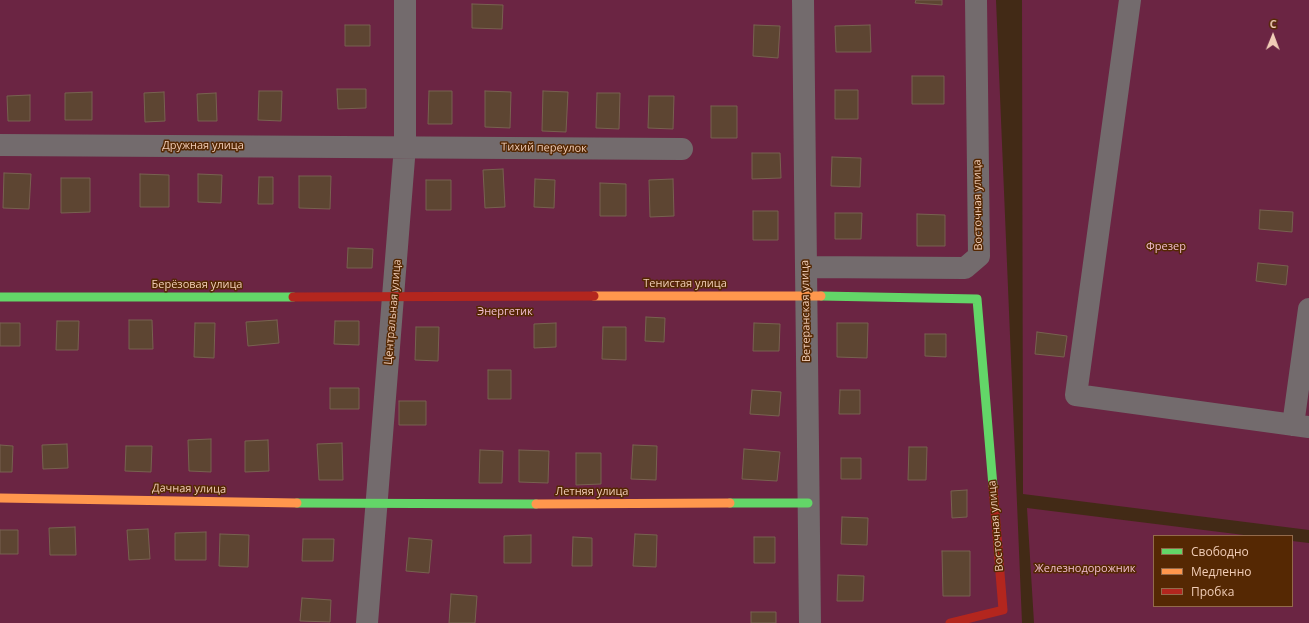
<!DOCTYPE html>
<html>
<head>
<meta charset="utf-8">
<style>
	body { margin:0 }
	#map { position:relative; width:1309px; height:623px; overflow:hidden; background:#422a16; font-family:"Open Sans",sans-serif }
	canvas { display:block }
	.legend { position:absolute; left:1153px; top:535px; width:140px; height:72px; box-sizing:border-box; background:#552803; border:1px solid #936a4b; margin:0; padding:5px 7px; list-style:none; font-size:12px; color:#f1cdb7 }
	.legend li { display:flex; align-items:center; gap:8px; height:20px }
	.legend b { width:20px; border:1px solid #936a4b }
	.north { position:absolute; left:1253px; top:16px; width:40px; height:40px; -webkit-text-stroke:3px #552803; paint-order:stroke; rotate:1deg; font-size:11px; font-weight:700; line-height:16px; text-align:center; color:#f1cdb7 }
	.north::after { content:''; display:block; margin:auto; width:14px; height:18px; background:#f1cdb7; clip-path:polygon(50% 0,100% 100%,50% 72%,0 100%) }
</style>
</head>
<body>
<div id="map">
<canvas width="1309" height="623"></canvas>
<ul class="legend">
<li><b style="height:5px;background:#63d668"></b>Свободно</li>
<li><b style="height:5px;background:#ff974d"></b>Медленно</li>
<li><b style="height:5px;background:#b3261e"></b>Пробка</li>
</ul>
<div class="north">С</div>
</div>
<script>
const ctx = document.querySelector('canvas').getContext('2d');
ctx.lineJoin = 'round';
function fillPath(path, color) { ctx.fillStyle = color; ctx.fill(path, 'evenodd'); }
const toPath = rows => new Path2D(rows.map(r => 'M' + r).join(''));
function trace(path, color, width, dash) { ctx.strokeStyle = color; ctx.lineWidth = width; ctx.lineCap = dash ? 'butt' : 'round'; ctx.setLineDash(dash || []); ctx.stroke(path); }
function label(font, color, halo, rows, align = 'center') {
  ctx.font = font + ' "Open Sans",sans-serif'; ctx.lineWidth = 3; ctx.setLineDash([]); ctx.textBaseline = 'middle'; ctx.strokeStyle = halo; ctx.fillStyle = color; for (const [text, x, y, turn = 0] of rows) {
    ctx.save(); ctx.translate(x, y); ctx.rotate((+turn || 0) * Math.PI / 180); ctx.textAlign = isNaN(turn) ? turn : align; if (halo) ctx.strokeText(text, 0, 0); ctx.fillText(text, 0, 0); ctx.restore();
  }
}
const green = toPath([
	[0,0,996,0,1022,623,0,623],
	[1022,0,1309,0,1309,530,1023,494],
	[1027,508,1252,536,1154,536,1154,606,1292,606,1292,541,1309,543,1309,623,1034,623]
]);
const building = toPath([
	[916,0,942,0,942,5,915,3,916,0],
	[472,4,503,5,502,29,472,28,472,4],
	[345,25,370,25,370,46,345,46,345,25],
	[754,25,780,26,778,58,753,56,754,25],
	[870,25,871,52,836,52,835,26,870,25],
	[912,76,944,76,944,104,912,104,912,76],
	[337,89,366,89,366,108,338,109,337,89],
	[835,90,858,90,858,119,835,119,835,90],
	[259,91,282,91,281,121,258,120,259,91],
	[429,91,452,91,452,124,428,124,429,91],
	[485,91,511,92,510,128,485,127,485,91],
	[543,91,568,92,566,132,542,131,543,91],
	[92,92,92,120,65,120,65,93,92,92],
	[164,92,165,121,145,122,144,93,164,92],
	[216,93,217,121,198,121,197,94,216,93],
	[597,93,620,93,619,129,596,128,597,93],
	[30,95,30,121,8,121,7,96,30,95],
	[649,96,674,96,673,129,648,128,649,96],
	[711,106,737,106,737,138,711,138,711,106],
	[752,153,780,153,781,178,752,179,752,153],
	[832,157,861,158,860,187,831,186,832,157],
	[503,169,505,207,485,208,483,170,503,169],
	[4,173,31,174,29,209,3,208,4,173],
	[140,174,169,175,169,207,140,207,140,174],
	[198,174,222,175,221,203,198,202,198,174],
	[299,176,331,176,330,209,299,208,299,176],
	[259,177,273,177,273,204,258,204,259,177],
	[61,178,90,178,90,212,61,213,61,178],
	[535,179,555,180,554,208,534,207,535,179],
	[673,179,674,216,650,217,649,180,673,179],
	[426,180,451,180,451,210,426,210,426,180],
	[600,183,626,184,626,216,600,216,600,183],
	[1260,210,1293,212,1292,232,1259,229,1260,210],
	[753,211,778,211,778,240,753,240,753,211],
	[835,213,862,213,861,239,835,239,835,213],
	[917,214,945,215,945,246,917,246,917,214],
	[348,248,373,249,372,268,347,268,348,248],
	[1258,263,1288,266,1286,285,1256,281,1258,263],
	[646,317,665,318,664,342,645,341,646,317],
	[129,320,152,320,153,349,129,349,129,320],
	[277,320,279,343,248,346,246,322,277,320],
	[57,321,79,321,78,350,56,350,57,321],
	[335,321,359,321,359,345,334,344,335,321],
	[0,323,20,323,20,346,0,346,0,323],
	[195,323,215,323,214,358,194,357,195,323],
	[556,323,556,347,534,348,534,324,556,323],
	[754,323,780,324,779,351,753,351,754,323],
	[837,323,868,323,867,358,837,357,837,323],
	[416,327,439,327,438,361,415,360,416,327],
	[603,327,626,327,626,360,602,359,603,327],
	[1037,332,1067,336,1064,357,1035,354,1037,332],
	[925,334,946,334,946,357,925,356,925,334],
	[488,370,511,370,511,399,488,399,488,370],
	[330,388,359,388,359,409,330,409,330,388],
	[752,390,781,392,779,416,750,414,752,390],
	[840,390,860,390,860,414,839,414,840,390],
	[399,401,426,401,426,425,399,425,399,401],
	[211,439,211,472,189,471,188,440,211,439],
	[268,440,269,471,245,472,245,441,268,440],
	[342,443,343,480,319,480,317,444,342,443],
	[67,444,68,468,43,469,42,445,67,444],
	[0,445,13,446,12,472,0,472,0,445],
	[633,445,657,446,656,480,631,479,633,445],
	[126,446,152,446,151,472,125,471,126,446],
	[909,447,927,447,926,480,908,480,909,447],
	[744,449,780,452,777,481,742,479,744,449],
	[480,450,503,451,502,483,479,483,480,450],
	[519,450,549,451,548,483,519,482,519,450],
	[576,453,601,453,601,484,576,485,576,453],
	[841,458,861,458,861,479,841,479,841,458],
	[967,490,967,517,952,518,951,491,967,490],
	[842,517,868,518,867,545,841,544,842,517],
	[75,527,76,555,50,555,49,528,75,527],
	[148,529,150,559,129,560,127,530,148,529],
	[0,530,18,530,18,554,0,554,0,530],
	[206,532,206,560,175,560,175,533,206,532],
	[220,534,249,535,248,567,219,566,220,534],
	[635,534,657,535,656,567,633,566,635,534],
	[531,535,531,563,504,563,504,536,531,535],
	[573,537,592,538,592,566,572,566,573,537],
	[754,537,775,537,775,563,754,563,754,537],
	[409,538,432,540,429,573,406,571,409,538],
	[303,539,334,539,333,561,302,561,303,539],
	[942,551,970,551,970,596,943,596,942,551],
	[838,575,864,576,863,601,837,601,838,575],
	[451,594,477,596,475,623,449,623,451,594],
	[302,598,331,600,330,622,300,621,302,598],
	[751,612,776,612,776,623,751,623,751,612]
]);
const street = toPath([
	[803,0,810,623],
	[1130,0,1076,395,1309,427],
	[0,145,682,149],
	[806,267,965,268,979,256,976,0],
	[1293,425,1309,309],
	[367,623,405,146,405,0]
]);
const fast = toPath([
	[821,296,977,299,993,486],
	[0,297,293,297],
	[297,503,536,504],
	[730,503,808,503]
]);
const slow = toPath([
	[594,296,821,296],
	[0,498,297,503],
	[536,504,730,503]
]);
const jam = toPath([
	[293,297,594,296],
	[950,623,1003,610,993,486]
]);
const streetNames = [
	["Дружная улица",203,146],
	["Тихий переулок",544,148,1],
	["Восточная улица",978,205,-91],
	["Тенистая улица",685,284],
	["Берёзовая улица",197,285],
	["Ветеранская улица",806,311,-91],
	["Центральная улица",393,312,-85],
	["Дачная улица",189,489,1],
	["Летняя улица",592,492],
	["Восточная улица",996,526,-95]
];
const parkNames = [
	["Фрезер",1166,247],
	["Энергетик",505,312],
	["Железнодорожник",1085,569]
];
fillPath(green, '#6b2543');
fillPath(building, '#5d4532');
trace(building, '#786150', 1);
trace(street, '#736b6d', 22);
trace(fast, '#63d668', 9);
trace(slow, '#ff974d', 9);
trace(jam, '#b3261e', 9);
label('11px', '#f1cdb7', '#552803', streetNames);
label('11px', '#f2bed2', '#552803', parkNames);
</script>
</body>
</html>
